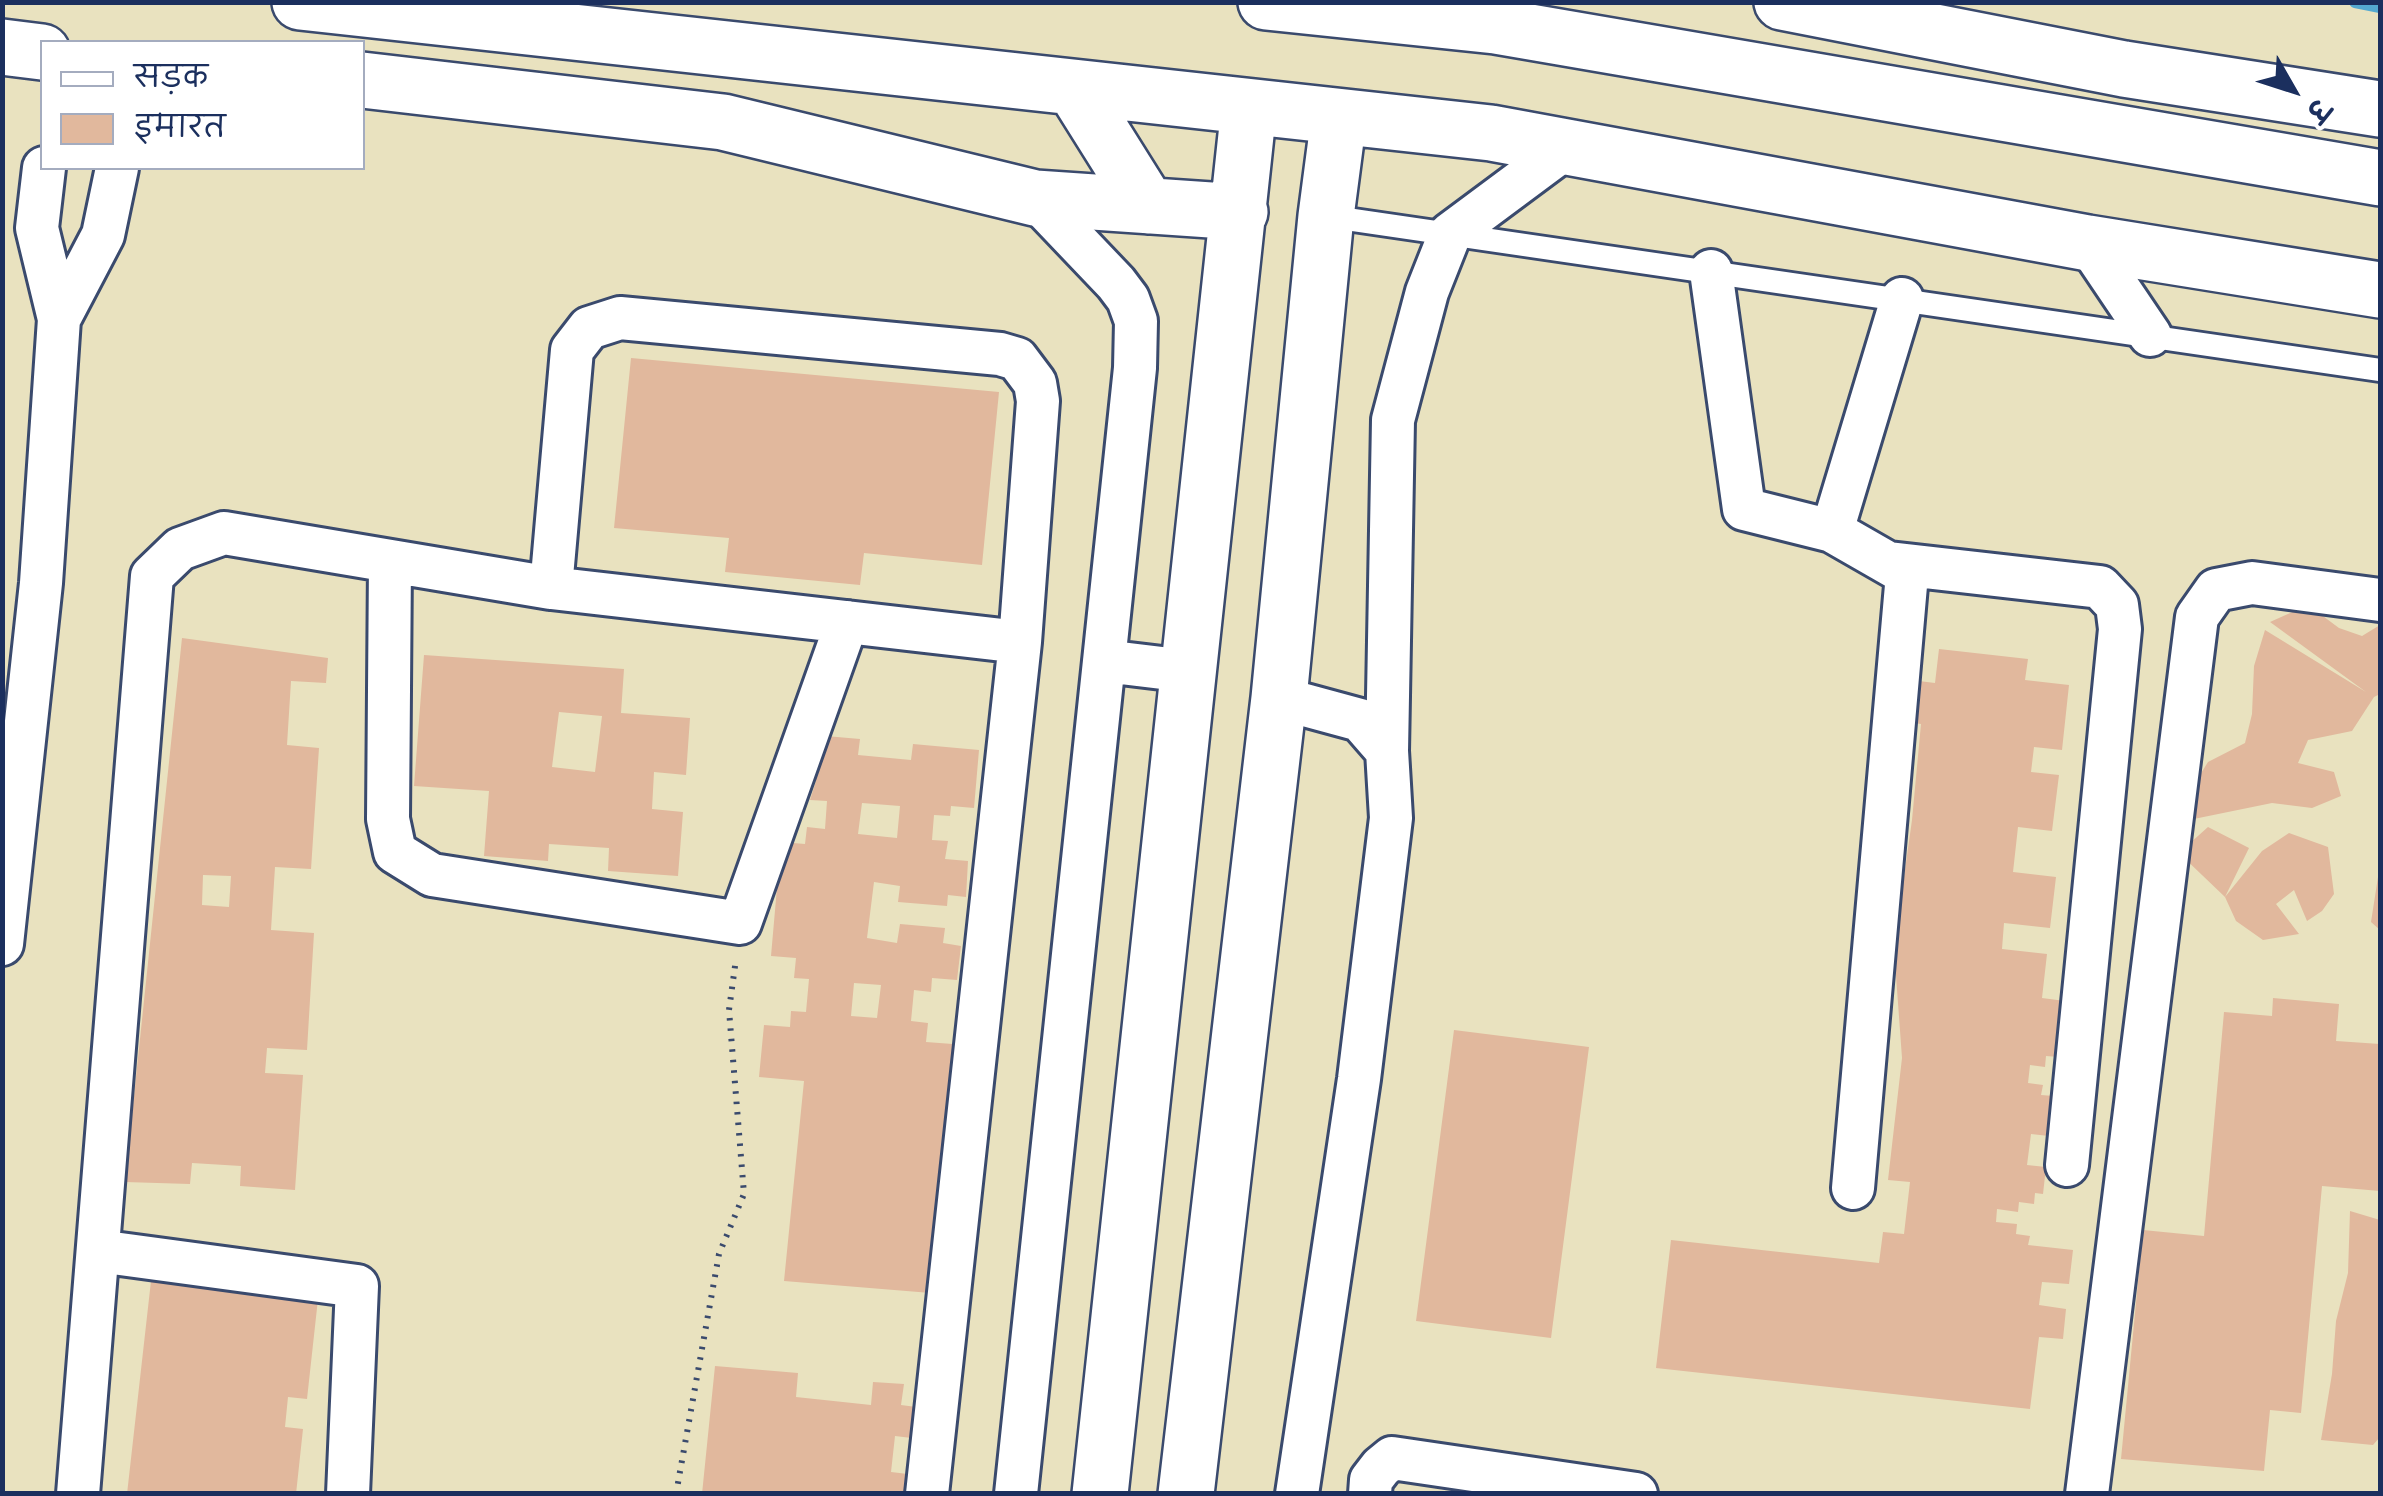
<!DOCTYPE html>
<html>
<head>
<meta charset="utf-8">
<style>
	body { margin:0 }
	#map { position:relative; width:2383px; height:1496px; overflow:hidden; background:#e9e2bf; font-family:Mynerve,"Playpen Sans Deva",sans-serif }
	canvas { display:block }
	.frame { position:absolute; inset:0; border:5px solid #1b2f5e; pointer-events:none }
	.legend { position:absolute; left:40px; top:40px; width:325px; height:130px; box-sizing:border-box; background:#fff; border:2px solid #a4acbf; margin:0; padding:12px 18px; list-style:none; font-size:30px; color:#1b2f5e }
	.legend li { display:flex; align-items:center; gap:20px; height:50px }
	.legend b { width:50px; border:2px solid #a4acbf }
	.north { position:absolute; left:2243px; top:40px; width:100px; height:100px; -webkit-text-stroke:8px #fff; paint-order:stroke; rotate:129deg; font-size:28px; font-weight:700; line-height:40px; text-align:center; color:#1b2f5e }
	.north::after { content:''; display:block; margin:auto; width:35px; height:45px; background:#1b2f5e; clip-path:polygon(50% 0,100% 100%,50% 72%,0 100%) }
</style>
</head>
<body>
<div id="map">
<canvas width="2383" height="1496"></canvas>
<div class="frame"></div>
<ul class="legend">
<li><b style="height:12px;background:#fff"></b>सड़क</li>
<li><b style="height:28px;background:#e1b89d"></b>इमारत</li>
</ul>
<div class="north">उ</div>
</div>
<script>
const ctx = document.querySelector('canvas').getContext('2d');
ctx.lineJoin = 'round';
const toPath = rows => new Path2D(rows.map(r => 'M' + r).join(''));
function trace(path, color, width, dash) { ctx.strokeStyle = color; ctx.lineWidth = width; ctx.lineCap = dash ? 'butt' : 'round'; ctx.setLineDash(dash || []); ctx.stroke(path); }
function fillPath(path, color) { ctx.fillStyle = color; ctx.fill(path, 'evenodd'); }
const stream = toPath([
	[2355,2,2380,7]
]);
const building = toPath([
	[631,358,999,392,982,565,864,553,860,585,725,572,729,538,614,528],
	[2308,605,2339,628,2362,636,2380,625,2380,694,2374,697,2352,731,2308,740,2298,763,2334,772,2341,796,2312,808,2272,803,2184,821,2188,794,2208,762,2245,743,2252,714,2254,666,2265,630,2366,692,2270,622],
	[182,638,328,658,326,683,291,681,287,745,319,748,311,869,275,867,271,930,314,933,307,1050,267,1048,265,1073,303,1075,295,1190,240,1186,241,1166,192,1163,190,1184,125,1182],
	[203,875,231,876,229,907,202,905],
	[1939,649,2028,659,2025,680,2069,685,2062,750,2034,747,2031,772,2059,775,2052,831,2018,827,2013,872,2056,877,2050,928,2004,923,2002,949,2047,954,2042,998,2065,1001,2059,1057,2046,1056,2045,1067,2030,1065,2028,1083,2043,1085,2041,1095,2054,1096,2049,1136,2031,1134,2027,1165,2046,1167,2043,1194,2035,1193,2034,1204,2019,1202,2018,1212,1997,1209,1996,1222,2017,1224,2016,1234,2030,1236,2028,1245,2073,1250,2069,1284,2042,1282,2039,1305,2066,1309,2063,1339,2039,1337,2030,1409,1656,1368,1671,1240,1879,1263,1883,1232,1904,1234,1910,1182,1888,1180,1902,1058,1894,948,1912,820,1921,724,1907,722,1911,680,1935,683],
	[424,655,624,669,621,713,690,718,686,775,654,772,652,809,683,812,678,876,608,871,609,848,549,844,548,861,484,856,489,791,414,786],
	[559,712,602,716,595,772,552,767],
	[814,735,860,739,858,755,911,760,913,744,979,750,974,808,951,806,950,816,934,815,932,840,948,841,945,859,968,861,966,897,948,895,947,906,898,902,900,886,874,882,867,938,897,943,900,924,945,928,943,943,961,946,957,980,932,978,931,992,914,990,911,1021,928,1023,926,1042,966,1045,943,1294,784,1281,804,1081,759,1077,764,1025,790,1027,791,1011,806,1012,809,979,794,978,796,958,771,956,781,842,805,844,807,827,825,829,827,801,810,800,816,781,804,778],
	[862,803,900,806,897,838,858,834],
	[854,983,881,985,877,1018,851,1016],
	[2208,827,2249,848,2225,897,2262,851,2289,833,2328,847,2334,894,2322,911,2307,921,2294,890,2276,904,2299,934,2263,940,2236,921,2225,897,2179,853],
	[2378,877,2380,877,2380,930,2371,922],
	[2273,998,2339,1004,2336,1041,2380,1044,2380,1191,2322,1186,2301,1413,2270,1410,2264,1471,2121,1459,2143,1230,2204,1236,2224,1012,2272,1016],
	[1454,1030,1589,1047,1551,1338,1416,1321],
	[2350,1211,2380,1220,2380,1437,2373,1445,2321,1440,2332,1374,2336,1321,2348,1273],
	[151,1281,318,1299,307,1399,288,1397,285,1427,303,1429,296,1494,127,1494],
	[715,1366,798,1373,796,1397,871,1405,873,1382,904,1384,901,1405,924,1408,920,1439,895,1436,891,1472,916,1475,914,1494,702,1494]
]);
const path = toPath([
	[676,1494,719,1254,744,1194,729,1010,736,959]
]);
const lane = toPath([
	[1326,216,2380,370]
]);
const street = toPath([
	[44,168,37,228,59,319,103,235,117,168],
	[2088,243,2150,335],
	[1711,271,1744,509,1832,531,1907,574,1853,1188],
	[1832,531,1902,299],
	[390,561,388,819,395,852,432,875,740,923,847,622],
	[1889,563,2100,587,2117,605,2120,629,2067,1165],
	[551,588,572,350,589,328,620,318,1000,354,1017,359,1035,383,1038,401,1020,642,927,1494],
	[1104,661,1187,671],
	[1279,698,1360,720,1387,751,1391,818,1359,1079,1297,1494],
	[1387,751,1393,420,1427,292,1450,234,1567,147],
	[2,944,41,583,59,319],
	[98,1251,357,1286,348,1494],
	[78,1494,152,576,180,549,224,533,551,588,1020,642],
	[1016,1494,1135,368,1136,321,1128,299,1116,283,1035,198],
	[1370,1494,1371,1480,1381,1467,1392,1458,1636,1494],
	[2087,1494,2197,617,2216,590,2252,583,2380,600]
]);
const secondary = toPath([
	[300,2,1491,133,2088,243,2380,290],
	[1266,2,1495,26,2380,178],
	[1782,2,2124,69,2380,109],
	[2,47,42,52],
	[362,80,723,122,1035,198,1240,212],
	[1074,88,1148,206],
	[1100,1494,1249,107],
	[1186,1494,1279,698,1326,216,1339,117]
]);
trace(stream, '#54a9d0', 12);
fillPath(building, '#e1b89d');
trace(lane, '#3a4a6d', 28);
trace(street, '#3a4a6d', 48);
trace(secondary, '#3a4a6d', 60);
trace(path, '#3a4a6d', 6, [2.5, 8]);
trace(lane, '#fff', 22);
trace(street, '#fff', 42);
trace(secondary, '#fff', 55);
</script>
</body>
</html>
